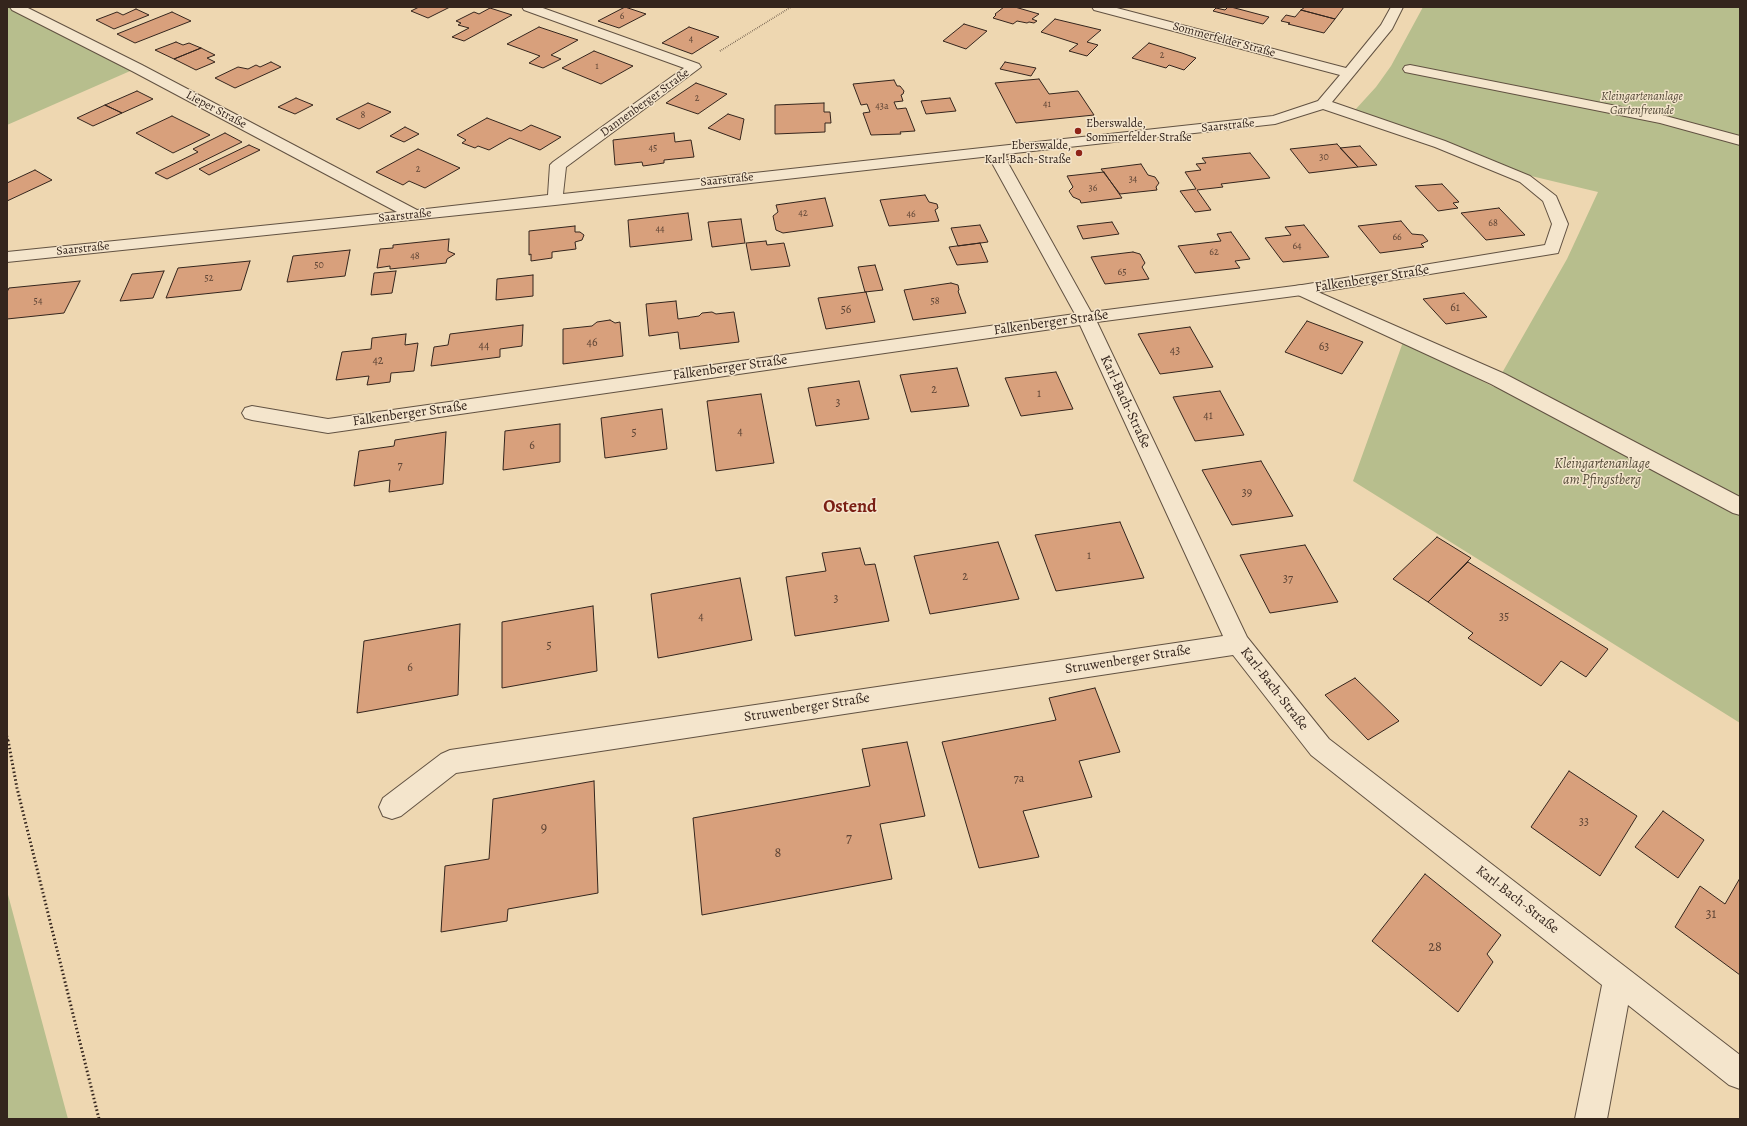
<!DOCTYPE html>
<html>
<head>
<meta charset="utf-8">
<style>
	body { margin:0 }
	#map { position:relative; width:1747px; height:1126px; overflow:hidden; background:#eed7b1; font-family:Alegreya,serif }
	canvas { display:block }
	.frame { position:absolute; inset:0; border:8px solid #34251d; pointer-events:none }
</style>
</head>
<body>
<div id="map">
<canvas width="1747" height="1126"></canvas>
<div class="frame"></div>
</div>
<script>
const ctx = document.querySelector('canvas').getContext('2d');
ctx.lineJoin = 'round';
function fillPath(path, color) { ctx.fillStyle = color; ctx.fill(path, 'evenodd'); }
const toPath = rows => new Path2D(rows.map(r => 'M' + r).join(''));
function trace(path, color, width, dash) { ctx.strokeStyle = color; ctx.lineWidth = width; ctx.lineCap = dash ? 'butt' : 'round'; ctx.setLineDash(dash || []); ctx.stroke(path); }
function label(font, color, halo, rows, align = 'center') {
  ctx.font = font + ' Alegreya,serif'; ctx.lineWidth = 3; ctx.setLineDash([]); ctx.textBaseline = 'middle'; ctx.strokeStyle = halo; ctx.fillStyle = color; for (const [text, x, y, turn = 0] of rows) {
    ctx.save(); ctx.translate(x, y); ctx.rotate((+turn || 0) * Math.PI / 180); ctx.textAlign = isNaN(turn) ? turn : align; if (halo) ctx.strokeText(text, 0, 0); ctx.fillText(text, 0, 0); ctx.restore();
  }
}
const green = toPath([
	[7,7,13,7,137,68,7,125],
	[1423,7,1740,7,1740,723,1353,481,1403,342,1494,387,1567,259,1598,192,1527,175,1355,110,1376,87,1391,66],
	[7,891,68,1119,7,1119]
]);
const building = toPath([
	[419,7,450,7,428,18,411,11,419,7],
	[625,7,646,14,619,28,598,21,625,7],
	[1004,7,1015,7,1039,14,1032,19,1037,21,1034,23,1029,22,1027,23,1017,21,1013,24,993,18,996,15,995,14,1004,7],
	[1228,7,1231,7,1269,17,1263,24,1213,11,1216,8,1225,10,1228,7],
	[1305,7,1344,7,1335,19,1301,10,1305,7],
	[490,8,512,15,464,41,452,37,469,28,458,25,461,23,456,21,474,12,479,14,490,8],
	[136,9,149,15,114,29,96,20,117,12,123,15,136,9],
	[1301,10,1335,19,1324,33,1288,24,1290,23,1281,21,1286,15,1295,17,1301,10],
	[172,12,191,21,135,43,117,34,172,12],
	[1055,19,1101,30,1087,42,1098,45,1087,56,1069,51,1078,44,1041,32,1055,19],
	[964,24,987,31,966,49,943,41,964,24],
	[539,27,578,40,551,55,561,59,543,68,529,63,540,56,507,44,539,27],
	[689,27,719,37,692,54,662,43,689,27],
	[176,42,183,45,189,43,201,48,174,59,155,50,176,42],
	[1149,43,1182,53,1196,58,1184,70,1169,65,1166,68,1132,58,1149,43],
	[201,48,215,55,207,58,215,62,196,70,174,59,201,48],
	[594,51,633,66,601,84,562,68,594,51],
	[271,62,281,67,235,88,215,78,238,67,248,69,256,65,260,67,271,62],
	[1005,62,1036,68,1031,76,1000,69,1005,62],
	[1039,79,1049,94,1078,91,1094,115,1016,123,995,83,1039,79],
	[894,80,897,86,900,86,904,91,903,94,901,95,903,101,894,102,897,109,906,108,915,131,900,132,901,134,871,135,863,113,870,112,867,104,861,105,853,84,894,80],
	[696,83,727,94,698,114,666,103,696,83],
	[137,91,153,99,122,113,105,105,137,91],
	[296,98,313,105,295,114,278,107,296,98],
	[950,98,956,111,926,114,921,101,950,98],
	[368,103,391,112,359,129,336,119,368,103],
	[824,103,824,112,830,112,831,123,825,123,825,132,775,134,775,105,824,103],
	[105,105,122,113,93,126,77,118,105,105],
	[728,114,744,119,740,140,708,128,728,114],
	[172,116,210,135,173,153,136,133,172,116],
	[487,118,521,131,531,125,561,137,540,150,510,138,489,150,478,146,475,148,462,143,466,140,457,135,487,118],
	[405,127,419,134,404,142,390,136,405,127],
	[225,133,242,142,167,179,155,173,198,152,193,149,225,133],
	[674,133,675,142,691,140,694,157,664,160,664,163,643,166,642,162,615,165,613,140,674,133],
	[1337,144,1358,167,1309,173,1290,149,1337,144],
	[249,145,260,150,209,175,199,169,249,145],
	[1360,146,1377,165,1358,167,1340,148,1360,146],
	[418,149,460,168,425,188,409,181,403,185,376,172,418,149],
	[1250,153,1270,178,1221,184,1223,187,1197,190,1211,210,1195,212,1180,191,1196,189,1185,172,1201,170,1196,164,1206,163,1202,158,1250,153],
	[1141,164,1148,175,1155,177,1159,183,1156,187,1157,190,1120,194,1101,169,1141,164],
	[35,170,52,180,7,201,7,183,35,170],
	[1104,172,1122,198,1081,203,1080,200,1073,197,1069,191,1073,187,1067,176,1104,172],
	[1442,184,1459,202,1453,203,1458,208,1438,211,1415,186,1442,184],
	[925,195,929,202,937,204,938,208,935,210,939,221,889,226,880,200,925,195],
	[825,198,833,226,783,233,776,230,773,216,778,212,776,205,825,198],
	[1499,208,1525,235,1486,240,1461,213,1499,208],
	[688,213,692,240,630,247,628,220,688,213],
	[741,219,745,243,712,247,708,222,741,219],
	[1401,221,1412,234,1423,235,1428,241,1421,244,1424,247,1380,253,1358,226,1401,221],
	[1112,222,1119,234,1083,239,1077,226,1112,222],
	[980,225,988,242,958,246,951,228,980,225],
	[1304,225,1329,257,1283,262,1265,238,1291,235,1285,227,1304,225],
	[575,226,575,232,580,232,584,235,582,240,575,242,576,249,552,252,552,258,531,261,531,254,529,255,529,231,575,226],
	[1231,232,1250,259,1235,261,1240,268,1195,273,1178,246,1221,241,1217,234,1231,232],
	[449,239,448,251,455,254,447,259,446,263,390,269,390,266,377,268,380,249,393,248,393,245,449,239],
	[766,241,767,245,784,243,790,266,751,270,746,243,766,241],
	[980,243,988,262,957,265,949,247,980,243],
	[350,250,345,276,287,282,293,256,350,250],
	[1133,252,1140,254,1145,263,1142,267,1149,279,1105,284,1091,257,1133,252],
	[250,261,241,290,166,298,178,268,250,261],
	[875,265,883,290,865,292,858,267,875,265],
	[164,271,153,298,120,301,132,274,164,271],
	[396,271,392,293,371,295,374,273,396,271],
	[533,275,533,296,496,300,497,279,533,275],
	[80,281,64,313,7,319,7,292,9,288,80,281],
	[951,283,958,285,959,290,958,291,966,313,913,320,904,290,951,283],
	[866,292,875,322,826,329,818,298,866,292],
	[1464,293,1487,317,1446,324,1423,299,1464,293],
	[676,301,678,319,699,316,702,313,712,312,716,314,734,312,739,342,680,349,678,332,649,336,646,304,676,301],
	[610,320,615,323,620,322,623,356,563,364,563,329,592,326,597,322,610,320],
	[1307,321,1363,342,1342,374,1285,352,1307,321],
	[523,325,522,346,500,349,500,357,431,366,434,347,448,345,450,334,523,325],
	[1190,327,1213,367,1160,374,1138,334,1190,327],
	[406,334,405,345,418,343,414,371,391,373,390,382,367,385,369,376,336,380,342,352,371,349,372,338,406,334],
	[957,368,969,406,911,412,900,375,957,368],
	[1056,372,1073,409,1021,416,1005,378,1056,372],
	[859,381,869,419,816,426,808,388,859,381],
	[1220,391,1244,435,1195,441,1173,397,1220,391],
	[761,394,774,463,716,471,707,401,761,394],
	[662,409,667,449,605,458,601,418,662,409],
	[560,424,560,462,503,470,505,431,560,424],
	[446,432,443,484,389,492,390,480,354,486,359,451,394,446,395,440,446,432],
	[1261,461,1293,516,1232,525,1202,470,1261,461],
	[1120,522,1144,578,1056,591,1035,535,1120,522],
	[1437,537,1471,558,1428,602,1393,579,1437,537],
	[998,542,1019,599,930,614,914,556,998,542],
	[1305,545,1338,602,1270,613,1240,555,1305,545],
	[860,548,865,565,875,564,889,621,795,636,786,577,826,571,822,553,860,548],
	[1468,562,1608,649,1586,677,1561,661,1541,686,1468,638,1473,633,1428,602,1468,562],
	[740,578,752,640,658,658,651,594,740,578],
	[593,606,597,671,502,688,502,622,593,606],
	[460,624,458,695,357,713,364,641,460,624],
	[1355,678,1399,721,1368,740,1325,695,1355,678],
	[1095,688,1120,752,1079,761,1092,797,1023,811,1039,857,979,868,942,742,1056,720,1049,698,1095,688],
	[907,742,925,816,880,824,892,879,702,915,693,818,870,786,862,749,907,742],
	[1569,771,1637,816,1600,876,1531,827,1569,771],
	[594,781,598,893,508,909,507,921,441,932,445,866,489,859,493,799,594,781],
	[1663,811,1704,840,1678,878,1635,847,1663,811],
	[1425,874,1501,935,1487,954,1493,962,1458,1012,1372,941,1425,874],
	[1740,878,1740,975,1675,927,1700,886,1725,904,1740,878]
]);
const pathFar2 = toPath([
	[720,51,791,7]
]);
const pathFar1 = toPath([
	[7,736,8,741]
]);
const path = toPath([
	[8,740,17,788,99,1119]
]);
const service = toPath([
	[1410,65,1662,115,1740,136,1740,145,1660,123,1405,72,1403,69,1405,66,1410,65],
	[1302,285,1505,374,1740,497,1740,515,1733,513,1491,384,1296,294,1293,290,1296,286,1302,285]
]);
const minor = toPath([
	[10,7,26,7,142,65,417,210,548,195,550,165,553,162,684,68,524,10,522,7,540,7,699,64,701,67,566,167,563,194,1273,116,1318,101,1340,75,1094,10,1092,7,1113,7,1346,68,1381,25,1391,7,1403,7,1392,29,1332,102,1445,141,1530,176,1556,196,1568,224,1558,253,1302,295,1097,322,1247,637,1329,739,1740,1055,1740,1089,1729,1085,1628,1005,1607,1119,1575,1119,1602,985,1311,755,1233,655,456,773,401,816,392,819,383,816,379,807,383,798,441,754,450,750,1223,636,1080,325,328,433,252,420,245,418,242,413,245,408,252,406,328,419,1075,314,992,163,991,156,555,205,7,262,7,252,397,212,132,71,12,10,10,7],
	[1323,109,1435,147,1520,182,1543,201,1552,224,1545,245,1302,285,1091,312,1008,163,1006,154,1275,124,1323,109]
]);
const markers = [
	[1078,131,4,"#8f2418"],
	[1079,153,4,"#8f2418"]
];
const farNumbernames = [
	["6",622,17],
	["4",691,40],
	["2",1162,56],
	["1",597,67],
	["2",697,99],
	["41",1047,105],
	["43a",882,107],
	["8",363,116],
	["45",653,149],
	["30",1324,158],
	["2",418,170],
	["34",1133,180],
	["36",1093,189],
	["42",803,214],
	["46",911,215],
	["68",1493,224],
	["44",660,230],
	["66",1397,238],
	["64",1297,247],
	["62",1214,253],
	["48",415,257],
	["50",319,266],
	["65",1122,273],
	["52",209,279],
	["54",38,302],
	["58",935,302]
];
const farStreetnames = [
	["Sommerfelder Straße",1224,40,15],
	["Dannenberger Straße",645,103,-36],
	["Lieper Straße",216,110,28],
	["Saarstraße",1228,126,-6],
	["Saarstraße",727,180,-6],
	["Saarstraße",405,216,-6],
	["Saarstraße",83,249,-6]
];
const farParknames = [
	["Kleingartenanlage",1642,97],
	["Gartenfreunde",1642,111]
];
const farPoinames = [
	["Eberswalde,",1086,124],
	["Sommerfelder Straße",1086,138],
	["Eberswalde,",1071,146,"right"],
	["Karl-Bach-Straße",1071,160,"right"]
];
const numberNames = [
	["61",1455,308],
	["56",846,310],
	["46",592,343],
	["44",484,346],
	["63",1324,347],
	["43",1175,351],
	["42",378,361],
	["2",934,390],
	["1",1039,394],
	["3",838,403],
	["41",1208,416],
	["4",740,432],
	["5",634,433],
	["6",532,446],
	["7",400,466],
	["39",1247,493],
	["1",1089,556],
	["2",965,577],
	["37",1288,579],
	["3",836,599],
	["4",701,617],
	["35",1504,617],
	["5",549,646],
	["6",410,668],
	["7a",1019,779],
	["33",1584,822]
];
const streetNames = [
	["Falkenberger Straße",1372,279,-9],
	["Falkenberger Straße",1051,323,-8],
	["Falkenberger Straße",730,368,-8],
	["Karl-Bach-Straße",1125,402,65],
	["Falkenberger Straße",410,414,-8],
	["Struwenberger Straße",1128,660,-9],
	["Karl-Bach-Straße",1274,689,52],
	["Struwenberger Straße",807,708,-9],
	["Karl-Bach-Straße",1517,900,38]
];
const parkNames = [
	["Kleingartenanlage",1602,465],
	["am Pfingstberg",1602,481]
];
const nearNumbernames = [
	["9",544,829],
	["7",849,840],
	["8",778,854],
	["31",1711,915],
	["28",1435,948]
];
const districtNames = [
	["Ostend",850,508]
];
fillPath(green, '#b7be8d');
fillPath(building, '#d8a07c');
trace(building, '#34251d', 1);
trace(service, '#625242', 2);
trace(minor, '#625242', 2);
trace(pathFar2, '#34251d', 1.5, [0.5, 1.5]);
trace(pathFar1, '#34251d', 2.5, [1, 2]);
trace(path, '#34251d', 3, [1.5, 2.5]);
fillPath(service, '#f4e5cc');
fillPath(minor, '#f4e5cc');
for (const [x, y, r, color] of markers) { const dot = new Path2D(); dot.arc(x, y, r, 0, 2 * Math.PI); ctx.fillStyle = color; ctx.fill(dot); trace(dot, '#f4e5cc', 1.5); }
label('10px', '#5d4435', null, farNumbernames);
label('12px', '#34251d', '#f4e5cc', farStreetnames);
label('italic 12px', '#554b39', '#f4e5cc', farParknames);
label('12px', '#34251d', '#f4e5cc', farPoinames, 'left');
label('12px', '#5d4435', null, numberNames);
label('14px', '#34251d', '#f4e5cc', streetNames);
label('italic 14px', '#554b39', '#f4e5cc', parkNames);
label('14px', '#5d4435', null, nearNumbernames);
label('bold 18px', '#7a1f14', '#f4e5cc', districtNames);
</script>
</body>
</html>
